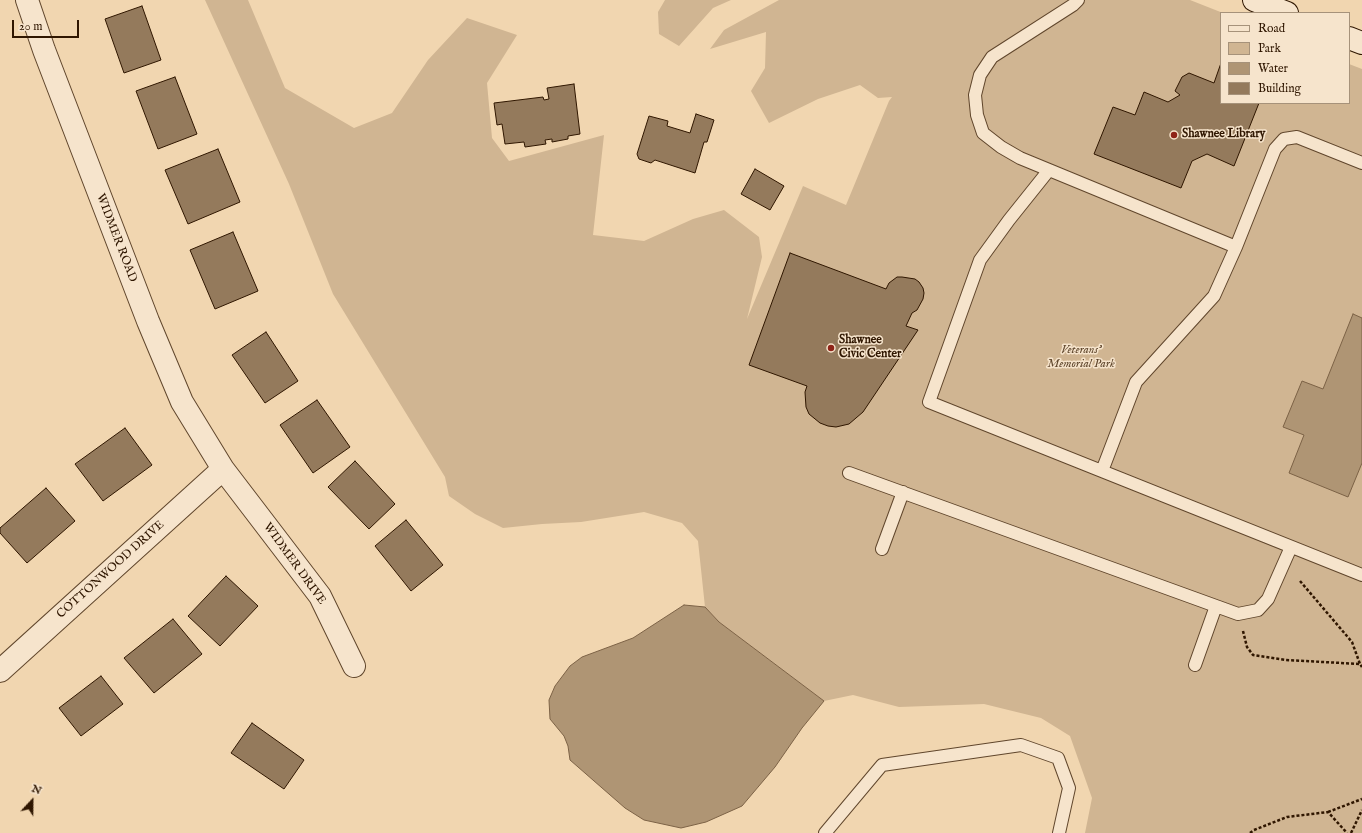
<!DOCTYPE html>
<html>
<head>
<meta charset="utf-8">
<style>
	body { margin:0 }
	#map { position:relative; width:1362px; height:833px; overflow:hidden; background:#f1d6b0; font-family:"IM FELL English",serif }
	canvas { display:block }
	.legend { position:absolute; left:1220px; top:12px; width:130px; height:92px; box-sizing:border-box; background:#f6e4cc; border:1px solid #a6927a; margin:0; padding:5px 7px; list-style:none; font-size:12px; color:#2f1600 }
	.legend li { display:flex; align-items:center; gap:8px; height:20px }
	.legend b { width:20px; border:1px solid #a6927a }
	.north { position:absolute; left:12px; top:781px; width:40px; height:40px; -webkit-text-stroke:3px #f6e4cc; paint-order:stroke; rotate:22deg; font-size:11px; font-weight:700; line-height:16px; text-align:center; color:#2f1600 }
	.north::after { content:''; display:block; margin:auto; width:14px; height:18px; background:#2f1600; clip-path:polygon(50% 0,100% 100%,50% 72%,0 100%) }
	.scale { position:absolute; left:12px; top:20px; width:67px; height:18px; box-sizing:border-box; border:2px solid #2f1600; border-top:0; padding-left:5px; font-size:12px; line-height:14px; white-space:nowrap; color:#2f1600; -webkit-text-stroke:3px #f6e4cc; paint-order:stroke }
</style>
</head>
<body>
<div id="map">
<canvas width="1362" height="833"></canvas>
<ul class="legend">
<li><b style="height:5px;background:#f6e4cc"></b>Road</li>
<li><b style="height:11px;background:#d0b592"></b>Park</li>
<li><b style="height:11px;background:#af9574"></b>Water</li>
<li><b style="height:11px;background:#947a5c"></b>Building</li>
</ul>
<div class="north">N</div>
<div class="scale">20 m</div>
</div>
<script>
const ctx = document.querySelector('canvas').getContext('2d');
ctx.lineJoin = 'round';
function fillPath(path, color) { ctx.fillStyle = color; ctx.fill(path, 'evenodd'); }
const toPath = rows => new Path2D(rows.map(r => 'M' + r).join(''));
function trace(path, color, width, dash) { ctx.strokeStyle = color; ctx.lineWidth = width; ctx.lineCap = dash ? 'butt' : 'round'; ctx.setLineDash(dash || []); ctx.stroke(path); }
function label(font, color, halo, rows, align = 'center') {
  ctx.font = font + ' "IM FELL English",serif'; ctx.lineWidth = 3; ctx.setLineDash([]); ctx.textBaseline = 'middle'; ctx.strokeStyle = halo; ctx.fillStyle = color; for (const [text, x, y, turn = 0] of rows) {
    ctx.save(); ctx.translate(x, y); ctx.rotate((+turn || 0) * Math.PI / 180); ctx.textAlign = isNaN(turn) ? turn : align; if (halo) ctx.strokeText(text, 0, 0); ctx.fillText(text, 0, 0); ctx.restore();
  }
}
const green = toPath([
	[205,0,248,0,285,88,354,128,392,113,428,60,467,18,517,35,487,83,492,138,509,161,604,135,593,235,644,241,693,219,724,210,759,237,762,257,747,319,803,186,846,205,889,101,892,97,878,98,860,85,818,99,769,123,751,91,765,68,766,32,710,49,724,30,779,0,1190,0,1223,13,1221,13,1221,103,1349,103,1349,64,1362,69,1362,833,1085,833,1092,798,1070,736,1041,718,984,704,899,707,853,695,824,701,719,622,705,607,698,541,682,523,644,512,581,522,542,524,503,528,475,514,449,496,445,477,333,294,289,184],
	[665,0,731,0,713,8,679,46,659,34,658,12]
]);
const water = toPath([
	[1353,314,1362,318,1362,463,1348,497,1289,473,1304,435,1283,427,1302,381,1323,389,1353,314],
	[684,605,705,607,719,622,824,701,802,728,775,767,742,806,706,822,681,828,644,820,625,808,570,760,568,746,564,736,550,719,549,700,555,686,570,666,582,657,633,638,684,605]
]);
const building = toPath([
	[142,6,161,60,124,73,105,19,142,6],
	[1221,63,1221,103,1259,103,1234,166,1207,154,1192,161,1181,188,1094,154,1113,107,1135,115,1144,92,1168,102,1180,95,1175,91,1182,77,1189,73,1214,83,1221,63],
	[175,77,197,134,158,149,136,91,175,77],
	[574,84,580,134,568,136,568,139,552,142,552,139,545,140,546,144,525,147,524,142,505,144,502,124,497,125,494,103,543,97,544,100,549,99,547,88,574,84],
	[696,114,714,120,707,142,704,142,695,173,655,160,651,163,639,159,637,154,649,116,668,121,667,126,690,133,696,114],
	[218,149,240,202,188,224,165,170,218,149],
	[755,169,784,186,770,210,741,194,755,169],
	[233,232,258,291,215,309,190,250,233,232],
	[790,253,886,289,889,283,897,277,902,277,915,279,919,282,923,288,924,293,923,299,917,310,912,313,906,326,918,330,863,412,849,424,836,427,828,426,820,423,809,414,806,407,805,392,807,386,749,365,790,253],
	[266,332,298,381,265,403,232,355,266,332],
	[317,400,350,447,313,473,280,425,317,400],
	[125,428,152,465,103,501,75,464,125,428],
	[355,461,395,504,369,529,328,487,355,461],
	[46,488,75,521,27,563,0,533,0,528,46,488],
	[406,520,443,565,411,591,375,546,406,520],
	[226,576,258,606,220,646,188,616,226,576],
	[173,619,202,654,154,693,124,658,173,619],
	[101,676,123,704,81,736,59,708,101,676],
	[252,723,304,760,284,789,231,753,252,723]
]);
const path = toPath([
	[1300,581,1352,642,1360,664],
	[1243,631,1247,647,1253,655,1286,660,1360,664,1362,667],
	[1328,812,1362,799],
	[1250,833,1254,830,1287,817,1328,812,1347,833],
	[1351,833,1362,810]
]);
const lane = toPath([
	[1078,0,1073,5,992,57,980,75,975,95,977,115,983,133,1001,147,1020,158,1236,247,1275,149,1284,139,1297,137,1362,163],
	[1049,170,1009,220,980,260,929,402,1362,575],
	[1102,471,1136,382,1214,296,1236,247],
	[849,473,1238,614,1258,610,1268,599,1291,547],
	[882,549,903,492],
	[1195,665,1216,606],
	[825,833,882,765,1021,745,1058,758,1069,788,1059,833]
]);
const street = toPath([
	[27,0,44,50,148,321,182,402,223,469,320,596,354,666],
	[0,671,223,469]
]);
const secondary = toPath([
	[1254,0,1287,13],
	[1349,38,1362,43]
]);
const markers = [
	[1174,135,4,"#8f2418"],
	[831,348,4,"#8f2418"]
];
const poiNames = [
	["Shawnee Library",1182,135],
	["Shawnee",839,341],
	["Civic Center",839,355]
];
const streetNames = [
	["WIDMER ROAD",116,238,69],
	["WIDMER DRIVE",294,564,54],
	["COTTONWOOD DRIVE",111,570,-42]
];
const parkNames = [
	["Veterans'",1081,351],
	["Memorial Park",1081,365]
];
fillPath(green, '#d0b592');
fillPath(water, '#af9574');
trace(water, '#7c6246', 1);
fillPath(building, '#947a5c');
trace(building, '#2f1600', 1);
trace(lane, '#60462c', 14);
trace(street, '#60462c', 24);
trace(secondary, '#2f1600', 24);
trace(path, '#2f1600', 2.5, [3, 2]);
trace(lane, '#f6e4cc', 12);
trace(street, '#f6e4cc', 22);
trace(secondary, '#f6e4cc', 22);
for (const [x, y, r, color] of markers) { const dot = new Path2D(); dot.arc(x, y, r, 0, 2 * Math.PI); ctx.fillStyle = color; ctx.fill(dot); trace(dot, '#f6e4cc', 1.5); }
label('bold 12px', '#2f1600', '#f6e4cc', poiNames, 'left');
label('12px', '#2f1600', '#f6e4cc', streetNames);
label('italic 12px', '#5f462c', '#f6e4cc', parkNames);
</script>
</body>
</html>
